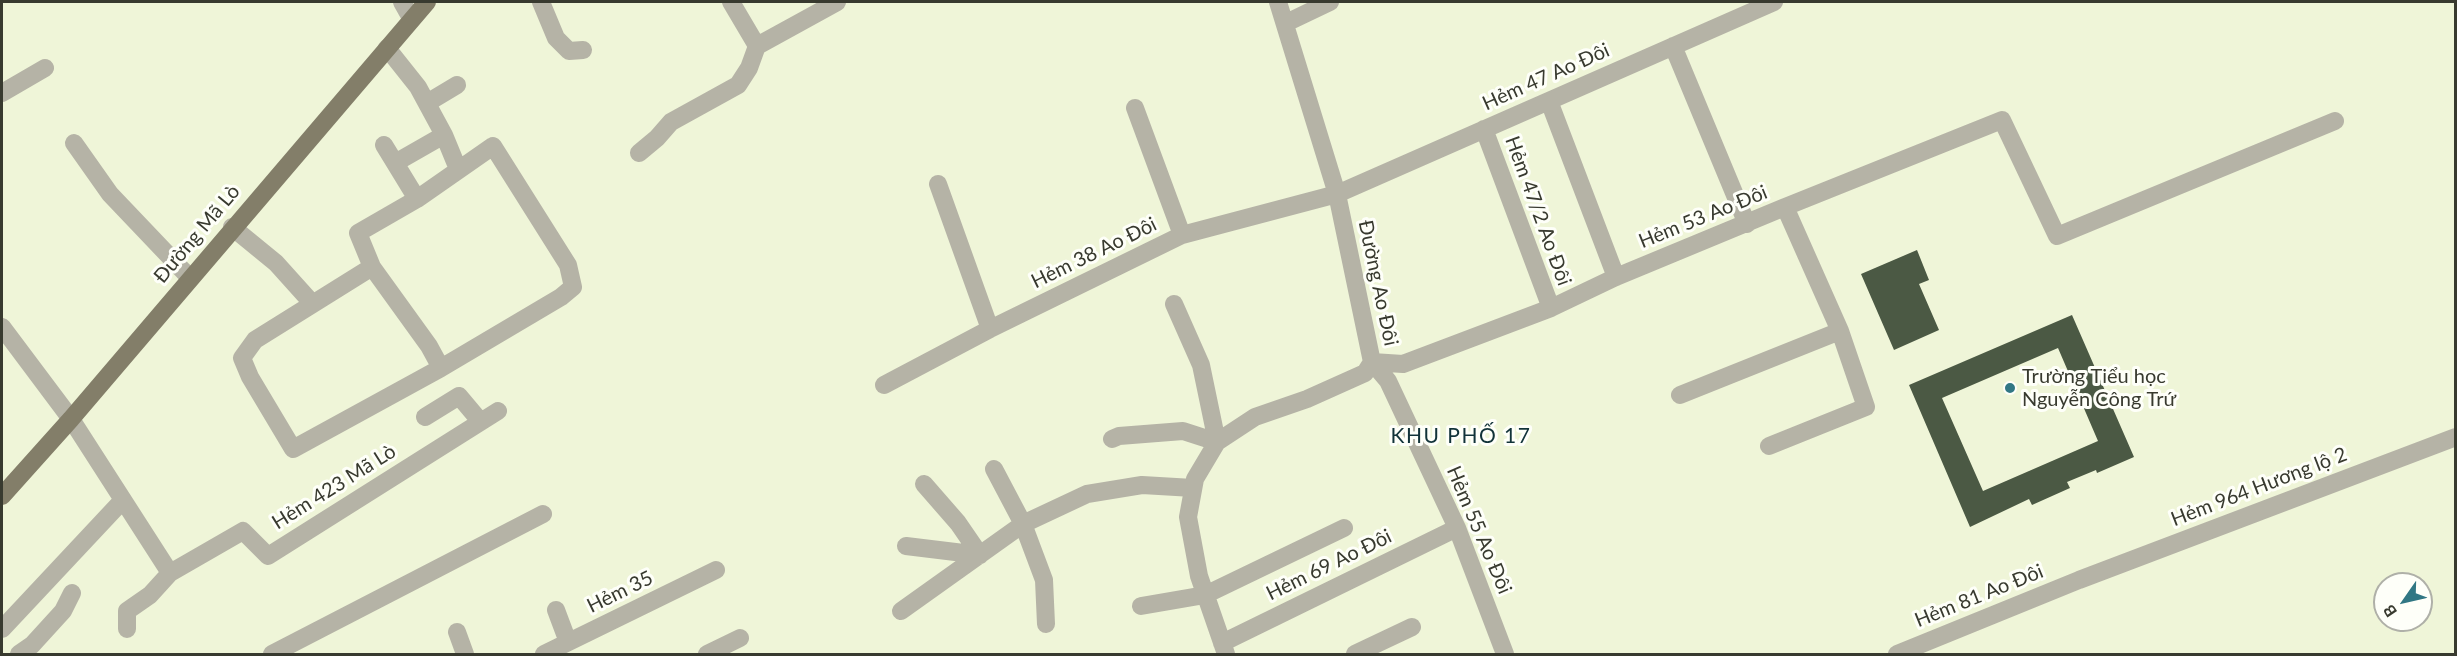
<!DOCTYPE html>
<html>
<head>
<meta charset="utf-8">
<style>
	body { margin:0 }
	#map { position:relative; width:2457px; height:656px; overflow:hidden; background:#eff5d8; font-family:Lato,sans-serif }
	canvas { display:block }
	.frame { position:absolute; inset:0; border:3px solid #383a2f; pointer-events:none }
	.north { position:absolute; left:2373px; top:572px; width:60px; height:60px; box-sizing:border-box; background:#fefff9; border:2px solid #afb0a8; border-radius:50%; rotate:236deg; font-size:16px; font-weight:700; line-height:24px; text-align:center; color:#383a2f }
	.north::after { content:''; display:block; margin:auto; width:21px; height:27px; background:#317784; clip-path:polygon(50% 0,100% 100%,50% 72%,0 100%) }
</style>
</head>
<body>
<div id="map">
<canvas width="2457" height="656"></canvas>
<div class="frame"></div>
<div class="north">B</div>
</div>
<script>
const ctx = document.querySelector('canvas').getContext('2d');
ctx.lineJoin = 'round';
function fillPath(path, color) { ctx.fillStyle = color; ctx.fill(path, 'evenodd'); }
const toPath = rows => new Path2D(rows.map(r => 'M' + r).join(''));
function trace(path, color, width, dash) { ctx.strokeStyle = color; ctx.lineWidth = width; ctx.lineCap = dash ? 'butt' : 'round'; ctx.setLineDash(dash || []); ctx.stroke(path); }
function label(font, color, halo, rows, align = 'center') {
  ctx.font = font + ' Lato,sans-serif'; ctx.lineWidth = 6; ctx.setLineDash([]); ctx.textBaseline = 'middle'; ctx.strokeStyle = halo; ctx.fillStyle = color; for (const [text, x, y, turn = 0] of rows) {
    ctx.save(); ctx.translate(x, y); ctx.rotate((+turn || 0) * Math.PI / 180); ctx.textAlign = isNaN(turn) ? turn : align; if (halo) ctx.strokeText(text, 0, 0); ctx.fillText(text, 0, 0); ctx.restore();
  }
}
const building = toPath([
	[1917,250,1929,280,1919,284,1939,330,1894,350,1861,274],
	[2072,315,2134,457,2097,473,2096,470,2067,482,2070,488,2032,505,2029,499,1970,527,1909,385],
	[2058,348,2098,441,1983,491,1942,398]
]);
const minor = toPath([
	[402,2,411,18],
	[541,2,556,38,569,51,583,50],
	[731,2,757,46],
	[1286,23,1330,2],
	[757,46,837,2],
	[1673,46,1747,224],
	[387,48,418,87,444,135,458,169],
	[2,93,45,68],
	[1549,101,1616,277],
	[427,103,457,85],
	[1135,108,1182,235],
	[1484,129,1551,308],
	[74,143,110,194,190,278],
	[384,145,417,199],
	[639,153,657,138,671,122,738,85,749,68,757,46],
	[395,163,444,135],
	[938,184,990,329],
	[1785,207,2002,120,2057,236,2335,121],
	[232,227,276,263,312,303],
	[372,267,255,340,242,358,250,377,293,449,441,368,561,297,573,287,568,265,493,146,417,199,358,233,372,267,429,346,441,368],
	[2,327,71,419,170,573,243,531,268,556,498,411],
	[1372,362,1403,364,1551,308,1616,277,1785,207,1840,331,1866,407,1769,446],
	[1372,362,1388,381,1457,528,1505,654],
	[884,385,990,329,1182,235,1337,194,1774,2],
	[1680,395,1840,331],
	[425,417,459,396,480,421],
	[1112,439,1119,436,1183,431,1217,442,1201,365,1174,304],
	[994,469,1023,524,1044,580,1046,624],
	[924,484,958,523,980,555],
	[906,546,980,555],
	[1141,606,1205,595,1344,528],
	[556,610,568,642],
	[901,611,1023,524,1087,494,1142,485,1193,488],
	[2,629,122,501],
	[127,629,127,611,150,595,170,573],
	[457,632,465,654],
	[1222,643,1457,528],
	[19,654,32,645,63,611,72,593],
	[272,654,543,514],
	[544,654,716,570],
	[707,654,740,638],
	[1226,654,1199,576,1188,517,1195,479,1217,442,1255,417,1307,399,1365,373,1372,362,1337,194,1278,2],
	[1355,654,1412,627],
	[1897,654,2079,580,2456,437]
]);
const major = toPath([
	[2,496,71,419,427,2]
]);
const markers = [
	[2010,388,6,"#317784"]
];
const streetNames = [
	["Hẻm 47 Ao Đôi",1546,77,-24],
	["Hẻm 47/2 Ao Đôi",1538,211,70],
	["Hẻm 53 Ao Đôi",1703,217,-22],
	["Đường Mã Lò",197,234,-50],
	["Hẻm 38 Ao Đôi",1094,253,-26],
	["Đường Ao Đôi",1378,283,78],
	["Hẻm 423 Mã Lò",334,487,-32],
	["Hẻm 964 Hương lộ 2",2259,487,-21],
	["Hẻm 55 Ao Đôi",1479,530,67],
	["Hẻm 69 Ao Đôi",1329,565,-26],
	["Hẻm 35",620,592,-26],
	["Hẻm 81 Ao Đôi",1979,596,-22]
];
const poiNames = [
	["Trường Tiểu học",2022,377],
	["Nguyễn Công Trứ",2022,400]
];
const neighbourhoodNames = [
	["KHU PHỐ 17",1461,436]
];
fillPath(building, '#4b5944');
trace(minor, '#b5b3a6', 18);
trace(major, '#837e69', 18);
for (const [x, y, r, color] of markers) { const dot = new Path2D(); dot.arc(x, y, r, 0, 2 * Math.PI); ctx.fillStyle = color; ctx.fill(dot); trace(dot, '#fefff9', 2); }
label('20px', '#383a2f', '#fefff9', streetNames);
label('20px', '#383a2f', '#fefff9', poiNames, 'left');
ctx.letterSpacing = '1.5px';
label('21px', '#123339', '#fefff9', neighbourhoodNames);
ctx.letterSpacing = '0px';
</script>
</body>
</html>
